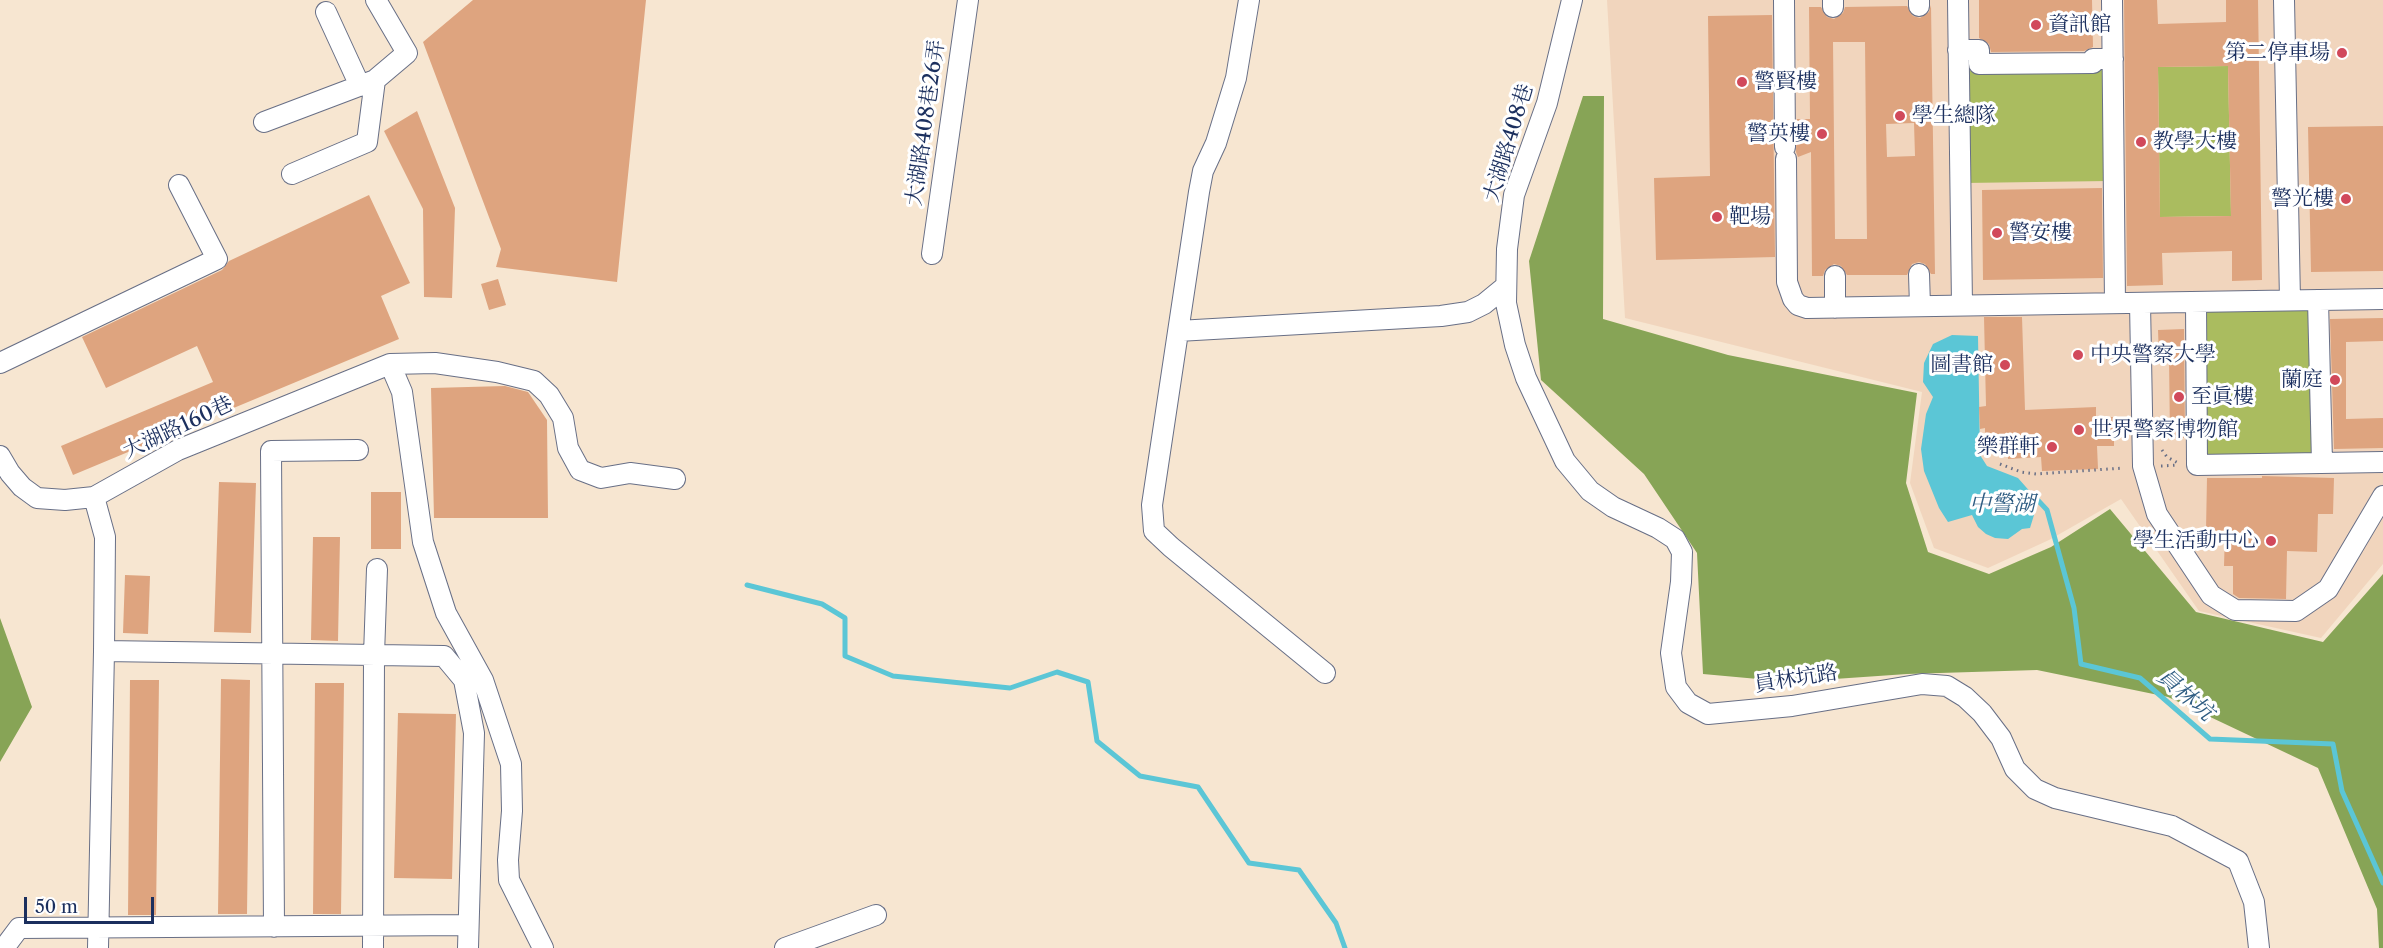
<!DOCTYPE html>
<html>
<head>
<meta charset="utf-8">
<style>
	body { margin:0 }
	#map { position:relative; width:2383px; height:948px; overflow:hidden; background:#f7e6d1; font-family:"Libre Caslon Text",serif }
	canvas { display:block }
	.scale { position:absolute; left:24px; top:897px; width:130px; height:27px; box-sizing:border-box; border:3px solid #1b2f5e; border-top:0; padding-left:8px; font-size:18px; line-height:21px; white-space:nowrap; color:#1b2f5e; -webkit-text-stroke:4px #fff; paint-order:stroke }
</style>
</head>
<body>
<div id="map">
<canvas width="2383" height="948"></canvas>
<div class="scale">50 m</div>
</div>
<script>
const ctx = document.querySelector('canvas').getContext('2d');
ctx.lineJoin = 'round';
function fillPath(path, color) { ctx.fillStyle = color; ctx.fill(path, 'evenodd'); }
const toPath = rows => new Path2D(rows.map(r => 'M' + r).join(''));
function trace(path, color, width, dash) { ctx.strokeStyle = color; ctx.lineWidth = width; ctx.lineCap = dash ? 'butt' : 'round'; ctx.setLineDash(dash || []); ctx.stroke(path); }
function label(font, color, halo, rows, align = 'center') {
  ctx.font = font + ' "Libre Caslon Text","Noto Serif TC",serif'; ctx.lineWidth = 6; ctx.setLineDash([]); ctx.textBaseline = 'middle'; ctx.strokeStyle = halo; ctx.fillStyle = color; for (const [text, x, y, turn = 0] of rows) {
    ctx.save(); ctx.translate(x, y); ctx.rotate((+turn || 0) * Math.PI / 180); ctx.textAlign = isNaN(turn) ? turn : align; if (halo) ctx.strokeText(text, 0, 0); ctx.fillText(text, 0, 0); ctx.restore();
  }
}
const built = toPath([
	[1607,0,2383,0,2383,564,2321,638,2199,611,2121,499,2049,540,1988,568,1934,548,1910,483,1922,392,1625,318]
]);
const green = toPath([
	[2228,66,2231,216,2160,217,2158,67],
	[2106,69,2108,181,1964,183,1962,71],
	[2313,305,2316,456,2204,459,2201,307]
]);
const forest = toPath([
	[1583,96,1604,96,1603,319,1728,355,1917,393,1906,483,1928,552,1989,574,2051,547,2110,509,2196,612,2323,642,2383,574,2383,948,2379,948,2377,909,2318,768,2168,697,2037,670,1907,674,1791,682,1703,674,1697,553,1644,474,1541,380,1529,261],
	[0,618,32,707,0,762]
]);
const water = toPath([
	[1952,335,1978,336,1980,455,1987,466,2018,478,2033,495,2034,515,2030,528,2022,529,2008,539,1995,538,1986,534,1978,527,1972,515,1948,522,1939,508,1924,471,1921,449,1926,414,1933,397,1923,382,1924,363,1933,344]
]);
const stream = toPath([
	[2033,495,2047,510,2074,608,2081,664,2140,678,2210,739,2333,744,2342,791,2383,883],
	[747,585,822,604,845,618,845,656,893,676,1010,688,1057,672,1088,682,1097,741,1140,776,1198,787,1249,863,1299,870,1336,923,1345,948]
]);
const building = toPath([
	[473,0,646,0,617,282,496,267,501,249,423,42],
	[1979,0,2092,0,2093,47,2084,51,1991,52,1989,44,1979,38],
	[2124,0,2157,0,2158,24,2226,22,2226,0,2258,0,2262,280,2232,281,2232,251,2162,253,2163,285,2127,286],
	[2228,66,2231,216,2160,217,2158,67],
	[1931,5,1935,274,1931,274,1925,264,1919,262,1912,264,1907,275,1847,275,1841,266,1834,264,1825,270,1823,276,1812,276,1811,152,1798,157,1796,152,1797,119,1810,119,1809,7,1821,7,1827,17,1834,19,1843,13,1845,7,1907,6,1913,16,1920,18,1929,12],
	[1833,42,1865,42,1867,239,1835,239],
	[1914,123,1915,156,1887,157,1886,124],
	[1772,15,1775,257,1656,260,1654,178,1710,176,1708,16],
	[417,111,455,208,452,298,424,297,423,209,384,131],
	[2383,126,2383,271,2311,272,2308,127],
	[2102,188,2103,278,1983,280,1982,190],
	[369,195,410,283,381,296,399,339,73,475,61,446,213,382,197,346,106,388,82,337,222,270,229,261],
	[498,279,506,305,489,310,481,284],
	[1984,317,2022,317,2025,410,2096,407,2096,417,2114,417,2114,446,2097,446,2098,469,2042,471,2041,457,2008,459,2008,448,1985,448,1985,428,1980,429,1979,407,1986,406],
	[2383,318,2383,341,2346,342,2346,419,2383,418,2383,448,2334,449,2330,319],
	[2184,329,2185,438,2170,438,2169,357,2159,357,2158,330],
	[505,386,528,392,547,420,548,518,434,518,431,388],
	[2262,476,2334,478,2333,514,2318,514,2317,552,2287,551,2286,599,2239,598,2233,594,2233,566,2224,566,2225,531,2206,530,2207,478,2262,478],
	[219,482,256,483,251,633,214,632],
	[371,492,401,492,401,549,371,549],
	[313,537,340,537,338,641,311,640],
	[125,575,150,576,148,634,123,633],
	[221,679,250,680,247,914,218,914],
	[130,680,159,680,156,915,128,915],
	[315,683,344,683,341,914,313,914],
	[398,713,456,714,452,879,394,878]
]);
const path = toPath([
	[2162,450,2167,457,2180,464],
	[2000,464,2021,472,2036,474,2124,468],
	[2161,466,2178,465]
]);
const minor = toPath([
	[1249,0,1236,78,1216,143,1203,171,1199,192,1152,505,1154,531,1171,547,1325,673],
	[1572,0,1547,103,1514,195,1507,249,1506,303,1515,345,1526,378,1565,461,1590,491,1613,507,1658,528,1675,539,1682,552,1681,582,1671,653,1676,687,1688,703,1708,714,1792,706,1922,684,1947,686,1965,697,1982,713,2001,738,2015,769,2035,789,2055,798,2172,826,2238,861,2254,902,2259,948],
	[1784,0,1785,147],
	[1833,0,1833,7],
	[1919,0,1919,6],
	[1958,0,1962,305],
	[2112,0,2115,303],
	[2284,0,2290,300],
	[326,12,360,86],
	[1958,50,1979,50,1979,64,2093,63,2093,59,2113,59],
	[264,122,375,80,407,53,376,0],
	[1786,159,1787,282,1793,299,1798,305,1807,308,2383,299],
	[292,174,367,142,375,80],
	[932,254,968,0],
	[1919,274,1920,306],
	[2318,300,2322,463],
	[2196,302,2197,465,2383,462],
	[2140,303,2143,466,2157,514,2211,595,2235,610,2296,611,2328,589,2383,496],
	[1835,308,1835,276],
	[1178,331,1441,316,1468,312,1484,304,1506,286],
	[0,363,217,259,179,185],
	[390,364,402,392,423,542,446,613,483,680,511,764,512,811,508,860,509,880,543,948],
	[0,456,10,473,22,487,37,498,65,500,94,497,178,450,390,364,435,363,497,372,534,381,549,395,563,418,568,448,580,470,601,478,630,473,675,479],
	[94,497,105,537,104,651],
	[274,927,271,451,358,450],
	[4,948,19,928,468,925],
	[98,948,104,651,444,656,464,680,474,733,468,948],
	[373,948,374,655,377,569],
	[785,948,876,915]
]);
const markers = [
	[2036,25,6,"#d1495b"],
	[2342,53,6,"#d1495b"],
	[1742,82,6,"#d1495b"],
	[1900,116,6,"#d1495b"],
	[1822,134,6,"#d1495b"],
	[2141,142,6,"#d1495b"],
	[2346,199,6,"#d1495b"],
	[1717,217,6,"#d1495b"],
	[1997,233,6,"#d1495b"],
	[2078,355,6,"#d1495b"],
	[2005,365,6,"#d1495b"],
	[2335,380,6,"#d1495b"],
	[2179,397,6,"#d1495b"],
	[2079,430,6,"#d1495b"],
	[2052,447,6,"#d1495b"],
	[2271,541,6,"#d1495b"]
];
const poiNames = [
	["資訊館",2048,25],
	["第二停車場",2330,53,"right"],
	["警賢樓",1754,82],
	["學生總隊",1912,116],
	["警英樓",1810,134,"right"],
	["教學大樓",2153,142],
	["警光樓",2334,199,"right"],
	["靶場",1729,217],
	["警安樓",2009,233],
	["中央警察大學",2090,355],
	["圖書館",1993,365,"right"],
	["蘭庭",2323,380,"right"],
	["至眞樓",2191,397],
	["世界警察博物館",2091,430],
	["樂群軒",2040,447,"right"],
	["學生活動中心",2259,541,"right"]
];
const streetNames = [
	["大湖路408巷26弄",926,123,-82],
	["大湖路408巷",1509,143,-73],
	["大湖路160巷",178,428,-25],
	["員林坑路",1796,679,-9]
];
const waterNames = [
	["中警湖",2002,505],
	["員林坑",2185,695,41]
];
fillPath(built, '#f1d5bd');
fillPath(green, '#aabc5f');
fillPath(forest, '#87a456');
fillPath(water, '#5bc6d6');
trace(stream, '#5bc6d6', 5);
fillPath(building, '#dea47f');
trace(minor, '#686f86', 22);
trace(path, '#686f86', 3, [1.5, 4.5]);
trace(minor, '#fff', 20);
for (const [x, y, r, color] of markers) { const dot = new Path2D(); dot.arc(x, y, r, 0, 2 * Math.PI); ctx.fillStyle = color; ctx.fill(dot); trace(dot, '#fff', 2); }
label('21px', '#1b2f5e', '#fff', poiNames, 'left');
label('21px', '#1b2f5e', '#fff', streetNames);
label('italic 22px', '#2e5c82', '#fff', waterNames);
</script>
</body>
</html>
